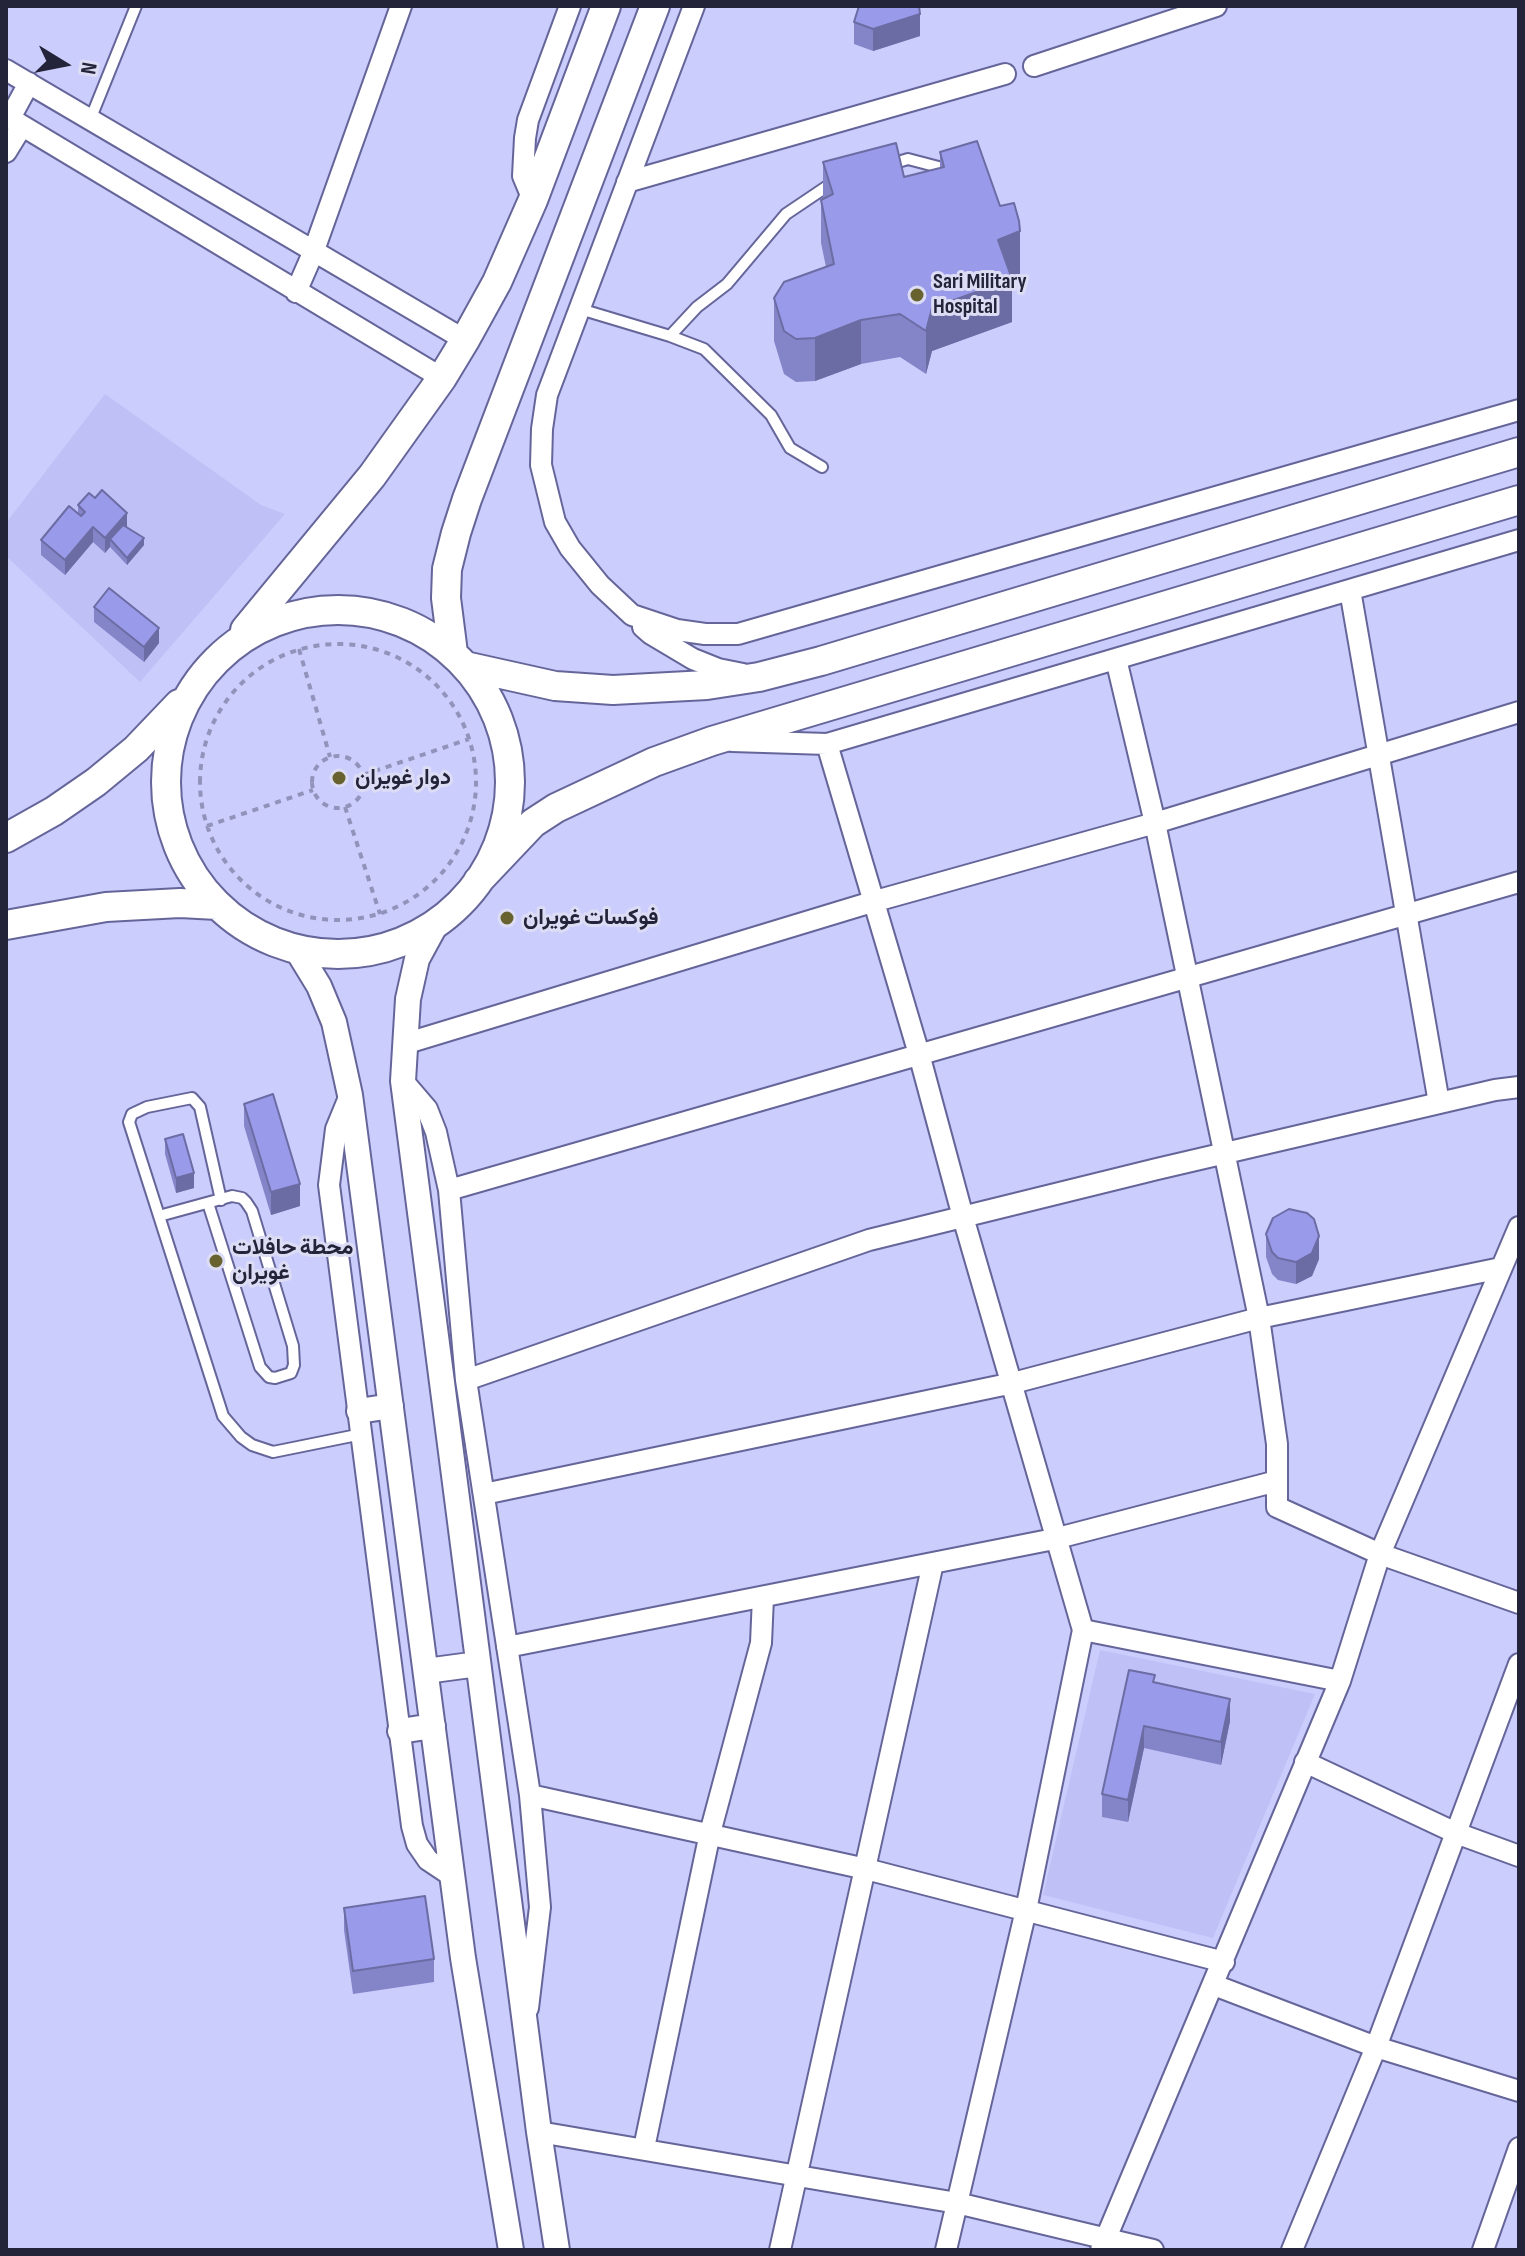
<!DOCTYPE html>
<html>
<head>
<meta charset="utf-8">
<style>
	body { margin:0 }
	#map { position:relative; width:1525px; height:2256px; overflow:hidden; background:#cbcdfd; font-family:"Sofia Sans Condensed",sans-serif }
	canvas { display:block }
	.frame { position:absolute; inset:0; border:8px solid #232339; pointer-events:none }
	.north { position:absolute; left:24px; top:24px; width:80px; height:80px; -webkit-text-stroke:6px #dcddf5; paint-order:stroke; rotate:100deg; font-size:22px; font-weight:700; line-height:32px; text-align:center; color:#232339 }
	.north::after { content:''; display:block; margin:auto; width:28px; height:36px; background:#232339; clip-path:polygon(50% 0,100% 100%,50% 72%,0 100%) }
</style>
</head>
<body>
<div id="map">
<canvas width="1525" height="2256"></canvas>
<div class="frame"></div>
<div class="north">N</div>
</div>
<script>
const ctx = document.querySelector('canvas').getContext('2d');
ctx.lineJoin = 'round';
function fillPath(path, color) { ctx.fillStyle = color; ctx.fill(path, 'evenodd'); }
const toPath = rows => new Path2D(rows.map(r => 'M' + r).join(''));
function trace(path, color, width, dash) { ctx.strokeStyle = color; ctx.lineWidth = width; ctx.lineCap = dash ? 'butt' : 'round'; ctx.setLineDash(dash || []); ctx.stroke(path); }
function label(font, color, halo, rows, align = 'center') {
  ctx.font = font + ' "Sofia Sans Condensed",Vazirmatn,sans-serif'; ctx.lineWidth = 6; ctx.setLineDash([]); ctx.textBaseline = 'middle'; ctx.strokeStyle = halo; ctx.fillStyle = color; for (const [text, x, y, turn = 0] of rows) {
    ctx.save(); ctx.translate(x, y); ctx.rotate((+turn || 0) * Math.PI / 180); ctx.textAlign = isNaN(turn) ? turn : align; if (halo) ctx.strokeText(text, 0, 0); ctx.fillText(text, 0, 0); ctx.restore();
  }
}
const built = toPath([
	[105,394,261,505,285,514,140,682,6,556,6,523],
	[1100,1650,1315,1694,1213,1938,1043,1895]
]);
const path = toPath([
	'200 782a138 138 0 1 1 276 0a138 138 0 1 1-276 0Z',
	[299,649,330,757],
	'312 782a26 26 0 1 1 52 0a26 26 0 1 1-52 0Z',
	[363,775,469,739],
	[345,807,380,914],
	[207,826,313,790]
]);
const service = toPath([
	[90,120,136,6],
	[888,165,908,159,950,170],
	[580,309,670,336,697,307,727,284,786,214,835,181],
	[670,336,704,349,771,415,790,448,822,467],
	[221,1200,200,1107,192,1098,147,1107,132,1114,129,1122,223,1416,241,1437,252,1445,273,1452,362,1434],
	[159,1216,232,1196,242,1198,246,1202,252,1211,293,1346,294,1365,291,1373,275,1378,269,1377,260,1367,208,1203]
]);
const minor = toPath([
	[694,6,547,395,542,429,541,465,555,522,570,548,600,585,632,615,677,630,705,634,738,634,1519,410],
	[1034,66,1216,6],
	[6,70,465,340],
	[6,116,442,378],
	[10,118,29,83],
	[6,152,22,126],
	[627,182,1005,74],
	[533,200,523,176,525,138,528,120,570,6],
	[296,292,313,253,401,6],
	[1350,590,1439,1103],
	[643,627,651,634,693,659,718,669,743,674],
	[1116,659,1155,823,1259,1318,1277,1444,1277,1507,1380,1554,1519,1603],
	[732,741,827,744,1519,540],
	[827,744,919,1054,963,1217,1083,1630,1026,1910,946,2250],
	[404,1044,872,902,1155,823,1519,712],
	[403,1081,427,1109,436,1132,449,1190,466,1380,530,1795,540,1907,528,2008],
	[350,1095,336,1129,329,1185,412,1826,417,1844,428,1860,452,1876],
	[449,1190,1519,882],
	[466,1380,869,1240,1157,1169,1495,1090,1519,1087],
	[484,1494,1013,1383,1259,1318,1501,1268],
	[1083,1630,1340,1681],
	[507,1647,1054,1539,1277,1481],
	[1305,1762,1456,1833,1519,1856],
	[530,1795,866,1869,1224,1962],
	[1214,1985,1376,2047,1519,2091],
	[539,2132,957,2203,1153,2250],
	[644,2148,710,1833,761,1643,763,1597],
	[780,2250,933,1563],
	[1101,2250,1340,1681,1380,1554,1519,1227],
	[1292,2250,1376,2047,1519,1664],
	[1483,2250,1519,2148]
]);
const tertiary = toPath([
	[436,924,417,959,408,999,403,1081,539,2132,557,2250],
	[297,950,319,986,334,1022,350,1095,463,1958,511,2250],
	[359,1411,391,1406],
	[426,1671,478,1664],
	[400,1731,433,1726]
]);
const secondary = toPath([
	'166 782a172 172 0 1 1 344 0a172 172 0 1 1-344 0Z',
	[245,630,372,476,442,378,465,340,497,282,533,200,606,6],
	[453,653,446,598,447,569,456,533,467,499,655,6],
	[465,666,555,686,613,690,707,685,759,677,821,661,1519,452],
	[6,838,54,811,96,782,136,749,179,704],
	[478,881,533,823,556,808,654,762,712,741,1519,500],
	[6,925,106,907,180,903,217,905]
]);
const wall = toPath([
	[854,22,920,36,873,51,854,44],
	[940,152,1020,274,1011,278,1012,322,932,351,926,374,900,357,861,364,815,381,796,382,784,374,774,341,774,298,826,267,821,243,821,200,823,199,823,162,904,177,940,168],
	[78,505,127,528,144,545,127,565,110,547,105,553,93,542,65,575,41,555,41,540,78,514],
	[94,607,159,643,144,662,94,622],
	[244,1104,300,1206,271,1215,244,1126],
	[165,1139,194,1188,176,1193,165,1154],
	[1266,1234,1319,1259,1312,1276,1296,1284,1278,1280,1272,1274,1266,1257],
	[1155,1683,1230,1721,1221,1765,1144,1748,1128,1822,1102,1817,1102,1794],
	[344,1908,434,1959,434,1982,353,1994,344,1930]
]);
const shadedWall = toPath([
	[920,14,920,36,873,51,873,29],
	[1020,231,1020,274,998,283,998,240],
	[1012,279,1012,322,932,351,926,374,926,331,932,308],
	[861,320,861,364,815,381,815,338],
	[127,513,127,528,110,539,110,547,105,553,105,538],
	[93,527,93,542,65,575,65,560],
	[144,538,144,545,127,565,127,558],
	[159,628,159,643,144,662,144,647],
	[194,1173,194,1188,176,1193,176,1178],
	[300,1184,300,1206,271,1215,271,1192],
	[1319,1236,1319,1259,1312,1276,1296,1284,1296,1262],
	[1230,1699,1230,1721,1221,1765,1221,1742],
	[1144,1726,1144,1748,1128,1822,1128,1800]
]);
const building = toPath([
	[859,6,919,6,920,14,873,29,854,22,859,6],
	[977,141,1000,206,1014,203,1019,221,1020,231,998,240,1012,279,932,308,926,331,900,314,861,320,815,338,796,339,784,331,774,298,784,282,834,264,821,200,833,194,823,162,896,143,904,177,944,167,940,152,977,141],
	[102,490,127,513,105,538,93,527,65,560,41,540,69,506,81,516,85,512,78,505,89,493,95,498,102,490],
	[123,525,144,538,127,558,110,539,123,525],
	[109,588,159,628,144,647,94,607,109,588],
	[273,1094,300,1184,271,1192,244,1104,273,1094],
	[183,1134,194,1173,176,1178,165,1139,183,1134],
	[1289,1209,1307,1213,1314,1219,1319,1236,1312,1253,1296,1262,1278,1258,1272,1252,1266,1234,1273,1218,1289,1209],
	[1129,1670,1155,1675,1153,1682,1230,1699,1221,1742,1144,1726,1128,1800,1102,1794,1129,1670],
	[425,1896,434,1959,353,1971,344,1908,425,1896]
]);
const markers = [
	[917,295,8,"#67622e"],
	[339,778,8,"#67622e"],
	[507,918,8,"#67622e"],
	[216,1261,8,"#67622e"]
];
const poiNames = [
	["Sari Military",933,282],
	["Hospital",933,307],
	["دوار غويران",355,778],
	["فوكسات غويران",523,918],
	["محطة حافلات",232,1248],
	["غويران",232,1273]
];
fillPath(built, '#bfc1f6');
trace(service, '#65659a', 14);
trace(minor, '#65659a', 24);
trace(tertiary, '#65659a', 28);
trace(secondary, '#65659a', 32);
trace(path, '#9293ba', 4, [6, 6]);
trace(service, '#fff', 10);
trace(minor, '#fff', 20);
trace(tertiary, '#fff', 24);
trace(secondary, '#fff', 28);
fillPath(wall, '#8484c9');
fillPath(shadedWall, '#6c6ca4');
fillPath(building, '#9a9aea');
trace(building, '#6c6ca4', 2);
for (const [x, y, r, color] of markers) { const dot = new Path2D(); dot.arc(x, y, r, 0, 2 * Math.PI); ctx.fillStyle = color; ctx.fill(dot); trace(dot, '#dcddf5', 3); }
label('bold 22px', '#232339', '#dcddf5', poiNames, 'left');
</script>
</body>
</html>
